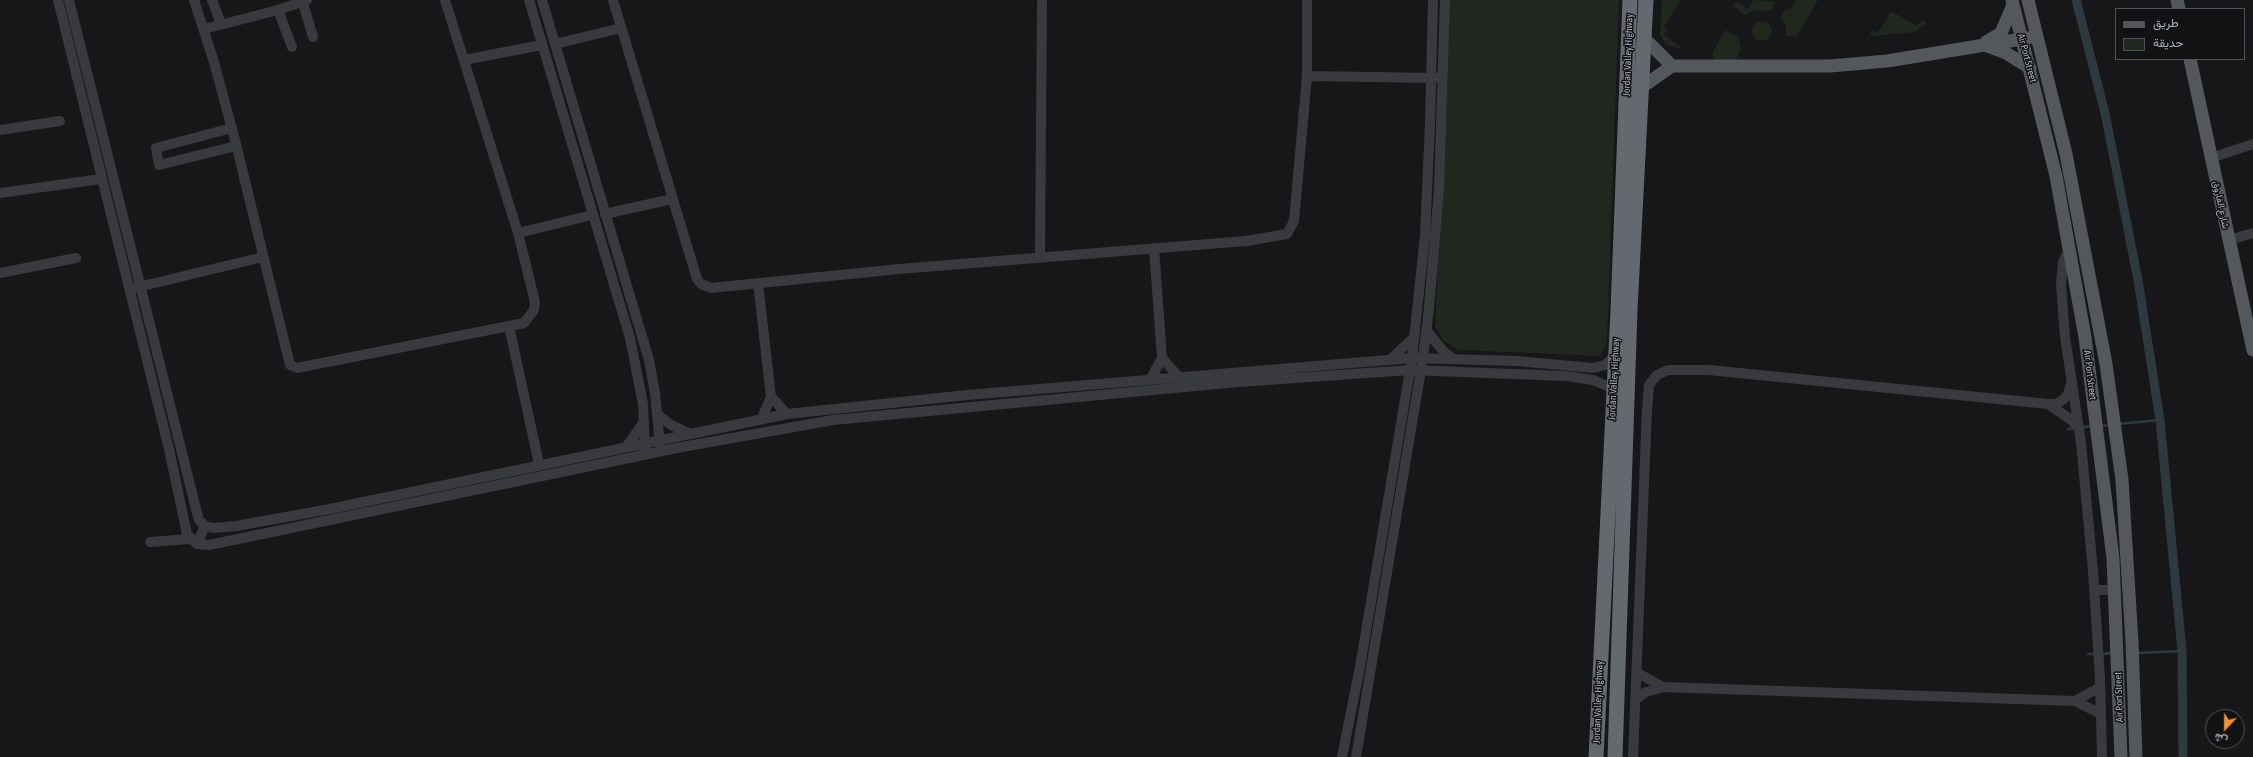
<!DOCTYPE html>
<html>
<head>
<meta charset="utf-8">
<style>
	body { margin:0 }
	#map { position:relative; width:2253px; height:757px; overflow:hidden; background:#171719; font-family:"Asap Condensed",Vazirmatn,sans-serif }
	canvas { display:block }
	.legend { position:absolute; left:2115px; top:8px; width:130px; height:52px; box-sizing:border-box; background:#121214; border:1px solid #4e5256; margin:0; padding:5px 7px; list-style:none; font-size:12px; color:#a9b1b9 }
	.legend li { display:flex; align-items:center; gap:8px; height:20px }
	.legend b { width:20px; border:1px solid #4e5256 }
	.north { position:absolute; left:2205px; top:709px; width:40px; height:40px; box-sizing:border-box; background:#121214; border:1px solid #4e5256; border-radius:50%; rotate:202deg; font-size:11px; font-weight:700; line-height:16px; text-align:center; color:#a9b1b9 }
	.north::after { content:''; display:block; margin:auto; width:14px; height:18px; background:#f48f34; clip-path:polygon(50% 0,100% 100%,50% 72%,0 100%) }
</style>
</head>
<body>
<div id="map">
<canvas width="2253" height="757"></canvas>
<ul class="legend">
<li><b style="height:5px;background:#54585d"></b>طريق</li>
<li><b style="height:11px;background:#1f271f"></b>حديقة</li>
</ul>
<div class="north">ش</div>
</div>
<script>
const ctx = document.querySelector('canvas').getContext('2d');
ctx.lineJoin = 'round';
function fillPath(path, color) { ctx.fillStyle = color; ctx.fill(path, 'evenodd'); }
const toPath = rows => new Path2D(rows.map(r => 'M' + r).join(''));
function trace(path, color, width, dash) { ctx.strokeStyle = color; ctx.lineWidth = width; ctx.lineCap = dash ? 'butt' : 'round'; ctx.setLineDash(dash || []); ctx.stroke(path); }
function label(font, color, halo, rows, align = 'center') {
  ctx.font = font + ' "Asap Condensed",Vazirmatn,sans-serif'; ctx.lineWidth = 3; ctx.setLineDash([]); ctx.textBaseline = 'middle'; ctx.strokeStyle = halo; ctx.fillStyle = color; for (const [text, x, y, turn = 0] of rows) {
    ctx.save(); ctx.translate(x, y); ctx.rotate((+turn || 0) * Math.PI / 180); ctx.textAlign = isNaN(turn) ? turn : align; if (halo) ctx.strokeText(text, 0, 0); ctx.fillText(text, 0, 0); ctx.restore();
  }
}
const green = toPath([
	[1450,0,1619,0,1607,340,1601,356,1459,350,1444,341,1435,327],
	[1662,0,1680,0,1664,27,1667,30,1664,35,1685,50,1666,45,1660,35],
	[1754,0,1776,2,1770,11,1755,10,1745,15,1733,6,1736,1,1748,9],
	[1796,0,1818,0,1796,37,1786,35,1785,25,1781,17,1786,8,1789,10],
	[1891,11,1917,26,1923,20,1926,24,1914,32,1874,36,1870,34,1872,30,1878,33],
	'1752 31a10 10 0 1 1 20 0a10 10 0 1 1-20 0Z',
	[1725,30,1738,37,1741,49,1735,62,1713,60,1713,52]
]);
const stream = toPath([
	[2118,424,2160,420],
	[2100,426,2111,425],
	[2080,428,2091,426],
	[2068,429,2075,428],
	[2137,653,2182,651],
	[2088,654,2096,654],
	[2101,654,2112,653]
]);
const canal = toPath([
	[2076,0,2105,113,2138,280,2160,420,2182,651,2183,757]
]);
const minor = toPath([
	[58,0,169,449,187,534,197,544,209,545,682,447,833,420,1238,382,1410,370,1566,376,1593,380,1614,389],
	[69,0,196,509,199,520,205,526,213,528,236,526,330,509,787,414,967,395,1412,358,1425,235,1430,124,1433,0],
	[194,0,214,62,235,140,290,365,297,368,524,323,534,310,535,302,518,233,445,0],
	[212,0,221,24],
	[302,0,313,37],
	[529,0,630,338,643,404,645,450],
	[542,0,649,360,655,393,660,445],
	[613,0,697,279,701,284,711,288,899,269,1246,241,1287,234,1294,221,1307,76,1307,0],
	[278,10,292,47],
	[204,29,278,10,307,0],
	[555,44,621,28],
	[464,60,542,45],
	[1307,76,1437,78],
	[232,128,156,148,159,165,236,146],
	[0,130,60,121],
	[2211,158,2253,144],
	[0,193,101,179],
	[605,214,672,199],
	[518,233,592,215],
	[2229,240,2253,233],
	[2070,248,2063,262,2061,284,2065,337,2081,443,2093,571,2100,678,2102,757],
	[1040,257,1042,0],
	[0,273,76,258],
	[758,283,771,397,762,418],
	[134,288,263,257],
	[509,326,539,464],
	[1426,330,1444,352,1454,359],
	[1162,358,1178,376],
	[1392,358,1414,337],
	[1151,378,1162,358,1154,248],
	[771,397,787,414],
	[2048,404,2073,421,2079,429],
	[657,414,671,425,691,434],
	[626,447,644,422],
	[150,542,190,539],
	[197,544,205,526],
	[2094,590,2115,590],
	[1636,672,1663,687],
	[1635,700,1646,692,1663,687,2075,701,2101,714],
	[2075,701,2100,687],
	[1342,757,1360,667,1412,358,1517,361,1593,368,1605,365,1615,356],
	[1356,757,1423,358,1429,308,1439,189,1445,0],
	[1633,757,1647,410,1649,385,1657,375,1668,370,1709,370,2048,404,2056,404,2064,399,2068,394,2072,381]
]);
const major = toPath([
	[2012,0,2056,176,2085,337,2113,558,2121,757],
	[2028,0,2066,154,2106,364,2122,480,2132,642,2136,757],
	[2177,0,2179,9],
	[1645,39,1672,66],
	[1986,42,2001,33,2013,5],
	[1987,46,2006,53,2030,68],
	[2190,59,2253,350],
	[1642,87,1672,66,1830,66,1887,61,2028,38]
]);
const highway = toPath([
	[1596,757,1618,310,1630,0],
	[1615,757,1630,310,1646,0]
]);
const streetNames = [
	["Jordan Valley Highway",1628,55,-88],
	["Air Port Street",2027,58,75],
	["شارع الفاروق",2221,205,78],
	["Air Port Street",2090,375,83],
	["Jordan Valley Highway",1614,379,-87],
	["Air Port Street",2119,697,-92],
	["Jordan Valley Highway",1598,702,-88]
];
fillPath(green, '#1f271f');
trace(stream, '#2d393e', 2.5);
trace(canal, '#2d393e', 9);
trace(minor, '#383a3e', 10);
trace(major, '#54585d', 13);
trace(highway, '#64696f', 15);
label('10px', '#a9b1b9', '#121214', streetNames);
</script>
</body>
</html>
